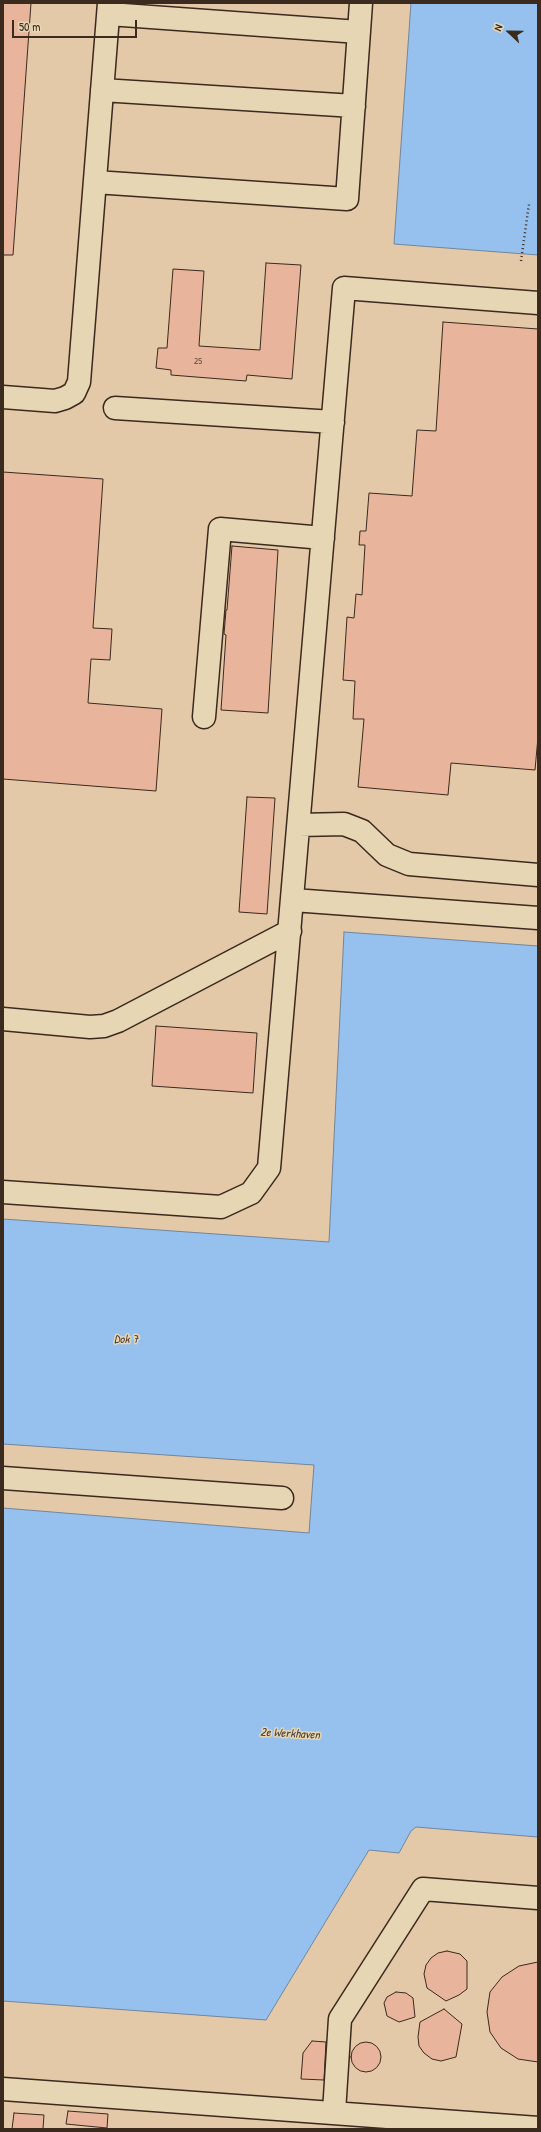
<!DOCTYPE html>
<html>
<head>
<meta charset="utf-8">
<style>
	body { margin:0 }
	#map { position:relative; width:541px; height:2132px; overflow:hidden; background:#e7d6b3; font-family:"Patrick Hand",sans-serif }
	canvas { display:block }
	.frame { position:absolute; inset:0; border:4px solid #3b2a1e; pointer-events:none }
	.north { position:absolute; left:489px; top:12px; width:40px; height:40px; -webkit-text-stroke:3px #e7d6b3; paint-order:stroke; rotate:292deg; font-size:11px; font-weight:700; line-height:16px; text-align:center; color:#3b2a1e }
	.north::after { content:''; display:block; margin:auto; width:14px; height:18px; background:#3b2a1e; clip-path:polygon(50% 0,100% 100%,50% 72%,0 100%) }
	.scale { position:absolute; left:12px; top:20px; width:125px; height:18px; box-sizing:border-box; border:2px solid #3b2a1e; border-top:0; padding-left:5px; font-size:12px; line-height:14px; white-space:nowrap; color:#3b2a1e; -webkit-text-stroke:3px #e7d6b3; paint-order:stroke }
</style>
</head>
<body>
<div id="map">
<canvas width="541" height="2132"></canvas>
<div class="frame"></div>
<div class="north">N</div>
<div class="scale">50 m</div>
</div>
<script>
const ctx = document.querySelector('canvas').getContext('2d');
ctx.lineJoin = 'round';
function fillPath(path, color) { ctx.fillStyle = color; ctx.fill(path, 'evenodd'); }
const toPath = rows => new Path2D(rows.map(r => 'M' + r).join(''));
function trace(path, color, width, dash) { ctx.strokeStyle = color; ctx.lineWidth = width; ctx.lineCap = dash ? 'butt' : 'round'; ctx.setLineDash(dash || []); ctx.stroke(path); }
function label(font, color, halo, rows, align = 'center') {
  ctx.font = font + ' "Patrick Hand",sans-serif'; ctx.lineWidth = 3; ctx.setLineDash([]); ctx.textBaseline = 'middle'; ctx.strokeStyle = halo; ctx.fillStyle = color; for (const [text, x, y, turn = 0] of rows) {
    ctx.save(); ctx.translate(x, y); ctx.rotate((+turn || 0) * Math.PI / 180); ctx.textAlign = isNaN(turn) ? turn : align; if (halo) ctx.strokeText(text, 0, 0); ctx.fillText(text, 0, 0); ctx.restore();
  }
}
const built = toPath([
	[3,3,411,3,394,244,538,255,538,946,344,932,329,1242,310,1533,3,1508],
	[416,1827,538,1837,538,2129,3,2129,3,2001,266,2020,369,1850,399,1853,411,1831]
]);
const water = toPath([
	[411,3,538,3,538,255,394,244,411,3],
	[344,932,538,946,538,1837,416,1827,411,1831,399,1853,369,1850,266,2020,3,2001,3,1508,309,1533,314,1465,3,1444,3,1219,329,1242,344,932]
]);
const building = toPath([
	[3,3,31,3,13,255,3,255,3,3],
	[266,263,301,265,292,379,247,375,246,381,171,375,171,370,156,368,158,348,167,348,173,269,204,271,199,346,260,350,266,263],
	[443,322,538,329,538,737,535,770,451,763,448,795,358,787,364,719,353,719,355,681,343,680,347,617,354,618,356,594,362,595,365,545,359,545,360,531,366,531,369,493,412,496,417,430,436,431,443,322],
	[3,472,103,479,93,628,112,629,110,660,91,659,88,703,162,709,156,791,3,779,3,472],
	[232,546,278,550,268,713,221,710,226,635,224,634,226,610,227,610,232,546],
	[247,797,275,798,267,914,239,912,247,797],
	[156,1026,257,1033,253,1093,152,1086,156,1026],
	[447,1951,460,1954,467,1961,467,1989,459,1995,446,2001,427,1988,424,1974,426,1965,431,1958,438,1953,447,1951],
	[538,1962,538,2062,518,2059,501,2048,490,2032,487,2012,490,1992,502,1977,519,1966,538,1962],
	[396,1992,406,1993,413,1998,415,2017,399,2022,387,2016,384,2003,387,1997,396,1992],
	[444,2009,462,2024,456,2057,441,2061,432,2059,424,2053,419,2046,418,2037,420,2022,444,2009],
	[312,2041,326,2042,324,2080,301,2079,303,2053,312,2041],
	'351 2057a15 15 0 1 1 30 0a15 15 0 1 1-30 0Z',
	[68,2111,108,2114,107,2128,66,2124,68,2111],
	[14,2113,44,2115,43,2129,12,2129,14,2113]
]);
const path = toPath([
	[521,261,529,204]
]);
const minor = toPath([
	[109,14,359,32],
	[102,90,354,106],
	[95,182,347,199,361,3],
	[3,397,55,401,65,398,74,393,79,382,109,3],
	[115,408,333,422],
	[204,717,220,529,323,538],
	[299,825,344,824,362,831,387,855,409,864,538,875],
	[293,900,538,918],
	[3,1019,90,1027,104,1026,118,1021,290,931],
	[3,1192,221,1207,251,1193,269,1168,344,288,538,303],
	[3,1478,282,1498],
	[3,2089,538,2128],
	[334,2112,340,2019,423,1889,538,1898]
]);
const numberNames = [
	["25",198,362]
];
const waterNames = [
	["Dok 7",126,1340],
	["2e Werkhaven",290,1734,3]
];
fillPath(built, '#e4c9a9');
fillPath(water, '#96c1ef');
trace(water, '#72859b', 1);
fillPath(building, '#e8b49b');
trace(building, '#3b2a1e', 1);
trace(minor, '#3b2a1e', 25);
trace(path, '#3b2a1e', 2.5, [1, 3]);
trace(minor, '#e7d6b3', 22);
label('9px', '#664c3d', null, numberNames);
label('italic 12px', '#49413d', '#e7d6b3', waterNames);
</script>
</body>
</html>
